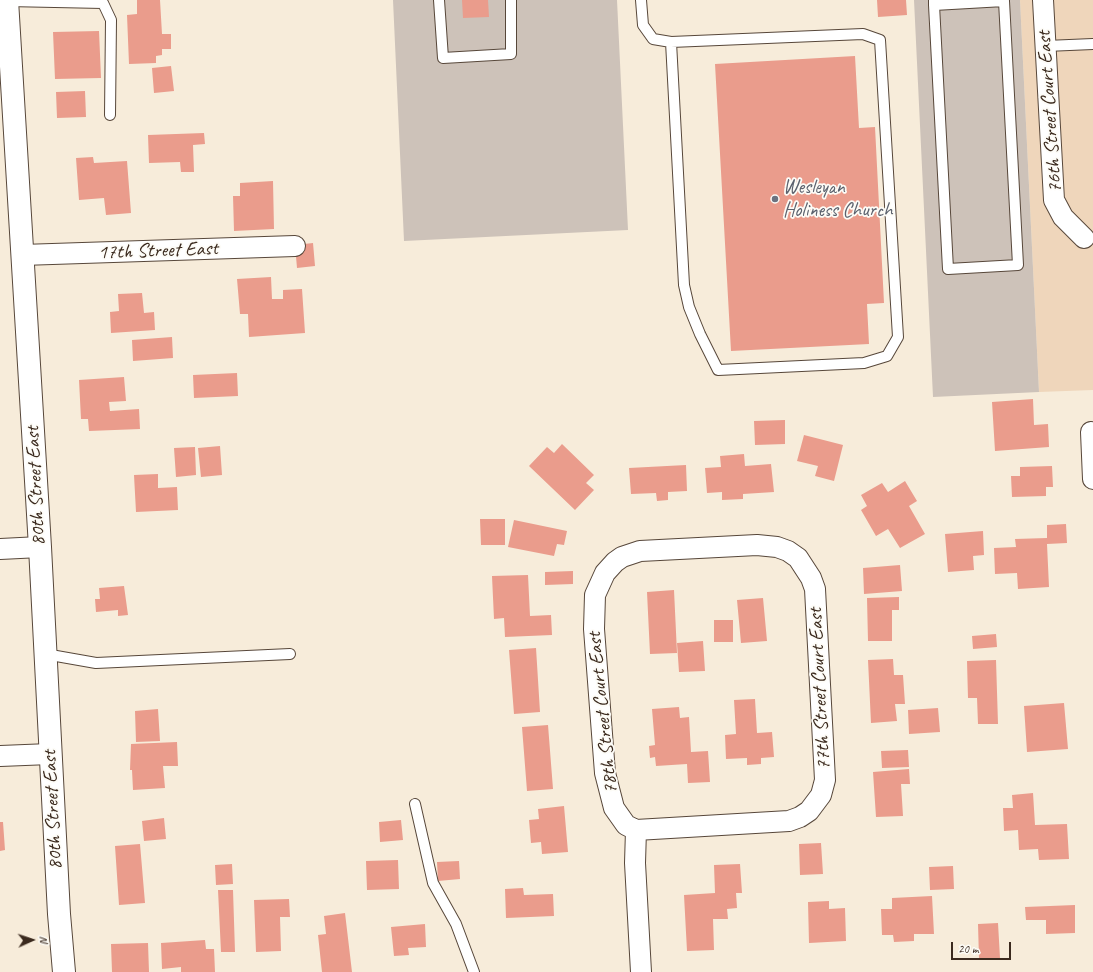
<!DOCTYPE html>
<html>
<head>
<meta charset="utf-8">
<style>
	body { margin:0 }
	#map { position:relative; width:1093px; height:972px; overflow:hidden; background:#f7ecda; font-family:Caveat,sans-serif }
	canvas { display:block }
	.north { position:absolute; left:12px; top:920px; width:40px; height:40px; -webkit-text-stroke:3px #fdfcf7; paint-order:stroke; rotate:87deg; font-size:11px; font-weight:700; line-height:16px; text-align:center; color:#3b2a1e }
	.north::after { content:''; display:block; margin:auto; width:14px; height:18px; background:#3b2a1e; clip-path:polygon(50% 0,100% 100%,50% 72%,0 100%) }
	.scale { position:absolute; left:951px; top:942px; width:60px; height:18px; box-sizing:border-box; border:2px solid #3b2a1e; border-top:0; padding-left:5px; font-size:12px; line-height:14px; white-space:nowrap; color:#3b2a1e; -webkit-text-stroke:3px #fdfcf7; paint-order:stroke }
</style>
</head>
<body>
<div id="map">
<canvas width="1093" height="972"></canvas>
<div class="north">N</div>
<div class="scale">20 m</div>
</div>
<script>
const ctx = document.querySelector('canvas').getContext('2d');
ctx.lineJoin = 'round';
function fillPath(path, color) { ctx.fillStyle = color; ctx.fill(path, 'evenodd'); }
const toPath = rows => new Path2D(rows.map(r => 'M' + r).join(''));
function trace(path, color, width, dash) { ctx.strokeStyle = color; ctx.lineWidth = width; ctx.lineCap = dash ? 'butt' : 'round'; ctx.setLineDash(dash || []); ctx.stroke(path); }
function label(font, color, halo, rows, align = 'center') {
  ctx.font = font + ' Caveat,sans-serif'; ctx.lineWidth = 3.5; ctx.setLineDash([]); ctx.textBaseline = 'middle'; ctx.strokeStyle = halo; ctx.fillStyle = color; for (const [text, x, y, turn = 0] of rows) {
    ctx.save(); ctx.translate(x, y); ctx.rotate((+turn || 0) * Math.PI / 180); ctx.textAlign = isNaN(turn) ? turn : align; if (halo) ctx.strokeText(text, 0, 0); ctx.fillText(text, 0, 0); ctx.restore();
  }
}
const built = toPath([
	[1020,0,1093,0,1093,390,1039,392]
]);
const industrial = toPath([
	[393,0,617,0,628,230,404,241],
	[914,0,1020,0,1039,392,933,397]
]);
const building = toPath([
	[137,0,160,0,162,34,171,34,171,49,162,49,162,55,156,56,156,63,129,64,127,15,137,14],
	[462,0,488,0,489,17,463,18],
	[877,0,906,0,907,15,878,17],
	[99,31,101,78,55,79,53,32],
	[855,56,859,128,875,127,884,303,867,304,869,344,731,351,715,64],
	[171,66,174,91,154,93,152,68],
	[85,91,86,117,57,118,56,92],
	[204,133,205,144,193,145,194,172,181,172,180,162,149,163,148,135],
	[93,157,94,163,127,161,131,213,106,215,104,198,79,200,76,158],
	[273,181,274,229,234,231,233,196,240,196,240,183],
	[313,243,315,266,297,268,295,245],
	[271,277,272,299,283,299,283,290,302,289,305,333,249,337,248,314,240,314,237,279],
	[142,293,144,313,154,312,155,330,111,333,110,312,119,311,118,294],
	[172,337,173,358,133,361,132,340],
	[237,373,238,396,194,398,193,375],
	[124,377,126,401,109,402,110,411,139,409,140,429,89,431,88,419,81,419,79,380],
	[1033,399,1034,425,1048,424,1049,447,995,451,992,402],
	[785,420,785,444,755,445,754,421],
	[804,435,843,445,834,481,815,476,818,466,797,461],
	[562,444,594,475,586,483,594,490,575,510,529,466,547,447,554,453],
	[220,446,222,475,201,477,198,448],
	[195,447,196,475,176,477,174,448],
	[744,454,745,466,771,464,774,492,743,494,743,499,722,500,722,492,707,493,705,468,721,467,720,456],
	[686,465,687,491,668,492,668,500,657,501,656,493,631,494,629,468],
	[1052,466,1053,487,1046,487,1046,496,1012,497,1011,476,1020,476,1020,467],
	[158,474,158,488,177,487,178,510,136,512,134,475],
	[905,481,917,501,909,506,925,534,900,548,888,529,876,536,861,510,867,506,861,495,882,483,888,492],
	[480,519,505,519,505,545,481,545],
	[514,520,567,531,564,545,557,544,554,556,508,547],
	[1066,524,1067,543,1047,544,1049,587,1018,589,1017,573,995,574,994,548,1016,547,1015,539,1047,538,1047,525],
	[983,531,984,555,973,556,974,570,948,572,945,534],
	[900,565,902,591,864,594,863,568],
	[573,571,573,584,545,585,545,572],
	[528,575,530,616,551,615,552,635,505,637,504,618,494,619,492,576],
	[124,586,128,615,118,616,118,610,96,612,95,599,100,599,99,588],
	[674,590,677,653,650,654,647,592],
	[899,597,899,610,892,610,892,641,868,641,867,598],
	[763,598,767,641,741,643,737,600],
	[714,620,733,620,733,642,714,642],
	[996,634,997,647,973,649,972,636],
	[703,641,705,671,679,672,677,643],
	[536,648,540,712,514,714,509,650],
	[893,659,894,675,903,675,905,704,895,704,897,721,871,723,868,660],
	[996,660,998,724,978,724,977,698,968,698,967,661],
	[755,699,757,733,772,732,774,757,761,758,761,764,747,765,747,758,726,759,725,735,736,734,734,700],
	[1064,703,1068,749,1027,752,1024,706],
	[679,707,680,718,689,717,691,752,708,751,710,782,688,783,687,764,656,766,655,757,650,758,649,746,655,745,652,709],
	[938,708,940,732,909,734,908,710],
	[158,709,160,741,136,742,135,711],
	[548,725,553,789,527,791,522,727],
	[177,742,178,766,163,766,165,788,133,790,132,770,130,770,131,744],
	[908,750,909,767,882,768,881,751],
	[909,769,910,784,901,784,903,816,876,817,873,772],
	[1033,793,1035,825,1067,824,1069,859,1039,860,1038,849,1019,850,1018,830,1004,831,1003,808,1013,808,1012,795],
	[564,806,568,852,542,854,541,842,531,843,529,820,539,819,538,809],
	[164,818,166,839,144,841,142,821],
	[401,820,403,840,380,842,379,822],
	[0,822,3,822,5,850,0,851],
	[821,843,823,874,800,875,799,844],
	[140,844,145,903,119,905,115,846],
	[398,860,399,889,367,890,366,861],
	[459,861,460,879,438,881,437,862],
	[232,864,233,884,216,885,215,865],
	[740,864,742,893,736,893,737,908,727,909,728,919,713,919,714,950,687,951,684,895,715,893,714,865],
	[953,866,954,889,930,890,929,867],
	[523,888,524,895,553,894,554,916,506,918,505,889],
	[218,890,233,890,235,952,221,952],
	[932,896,934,934,914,934,914,941,894,942,893,935,882,935,881,909,892,909,892,898],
	[289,899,290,917,280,917,281,951,256,952,254,900],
	[829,901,829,909,845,908,846,941,809,943,808,902],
	[1075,905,1075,933,1046,934,1046,920,1026,920,1025,907],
	[345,913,352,972,322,972,318,935,326,934,324,916],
	[998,923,1000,958,979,959,978,924],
	[425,924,426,947,408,948,409,955,394,956,391,927],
	[205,940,206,949,214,949,215,972,181,972,181,967,162,969,161,943],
	[148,943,149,972,112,972,111,944]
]);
const service = toPath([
	[439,0,443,58,511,54,511,0],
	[641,0,643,25,653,39,671,42,863,34,880,40,898,337,887,356,864,363,718,370,700,334,689,307,684,285,671,42],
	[934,0,934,5,948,269,1018,265,1004,1,934,5],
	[7,1,103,3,111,20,110,115],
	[1046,46,1093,44],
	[45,654,96,663,290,654],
	[415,804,433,883,456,924,474,972]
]);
const minor = toPath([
	[1043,0,1054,200,1063,217,1084,238],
	[22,255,295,246],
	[1091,432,1093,479],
	[0,549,40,547],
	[0,756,50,754],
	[636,830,789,821,800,817,809,811,821,795,825,780,815,589,811,578,798,558,788,551,777,547,757,545,640,551,622,557,615,562,605,573,595,595,594,629,605,773,614,808,626,825,636,830,635,863,641,972]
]);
const tertiary = toPath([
	[7,0,40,547,59,914,64,972]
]);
const markers = [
	[775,199,4,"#6b7280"]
];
const streetNames = [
	["76th Street Court East",1050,112,-94],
	["17th Street East",158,251,-2],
	["80th Street East",36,486,-93],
	["77th Street Court East",820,689,-93],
	["78th Street Court East",603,713,-96],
	["80th Street East",53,810,-93]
];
const worshipNames = [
	["Wesleyan",783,188],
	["Holiness Church",783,211]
];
fillPath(built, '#efd6bb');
fillPath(industrial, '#cdc2b9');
fillPath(building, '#ea9c8c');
trace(service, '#57473a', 12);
trace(minor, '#57473a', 22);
trace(tertiary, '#57473a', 24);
trace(service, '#fff', 10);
trace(minor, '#fff', 20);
trace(tertiary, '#fff', 22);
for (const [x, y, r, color] of markers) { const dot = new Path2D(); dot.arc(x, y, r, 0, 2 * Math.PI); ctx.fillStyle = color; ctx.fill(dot); trace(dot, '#fdfcf7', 1.5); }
label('20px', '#3b2a1e', '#fdfcf7', streetNames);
label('20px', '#5b616d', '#fdfcf7', worshipNames, 'left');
</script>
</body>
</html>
